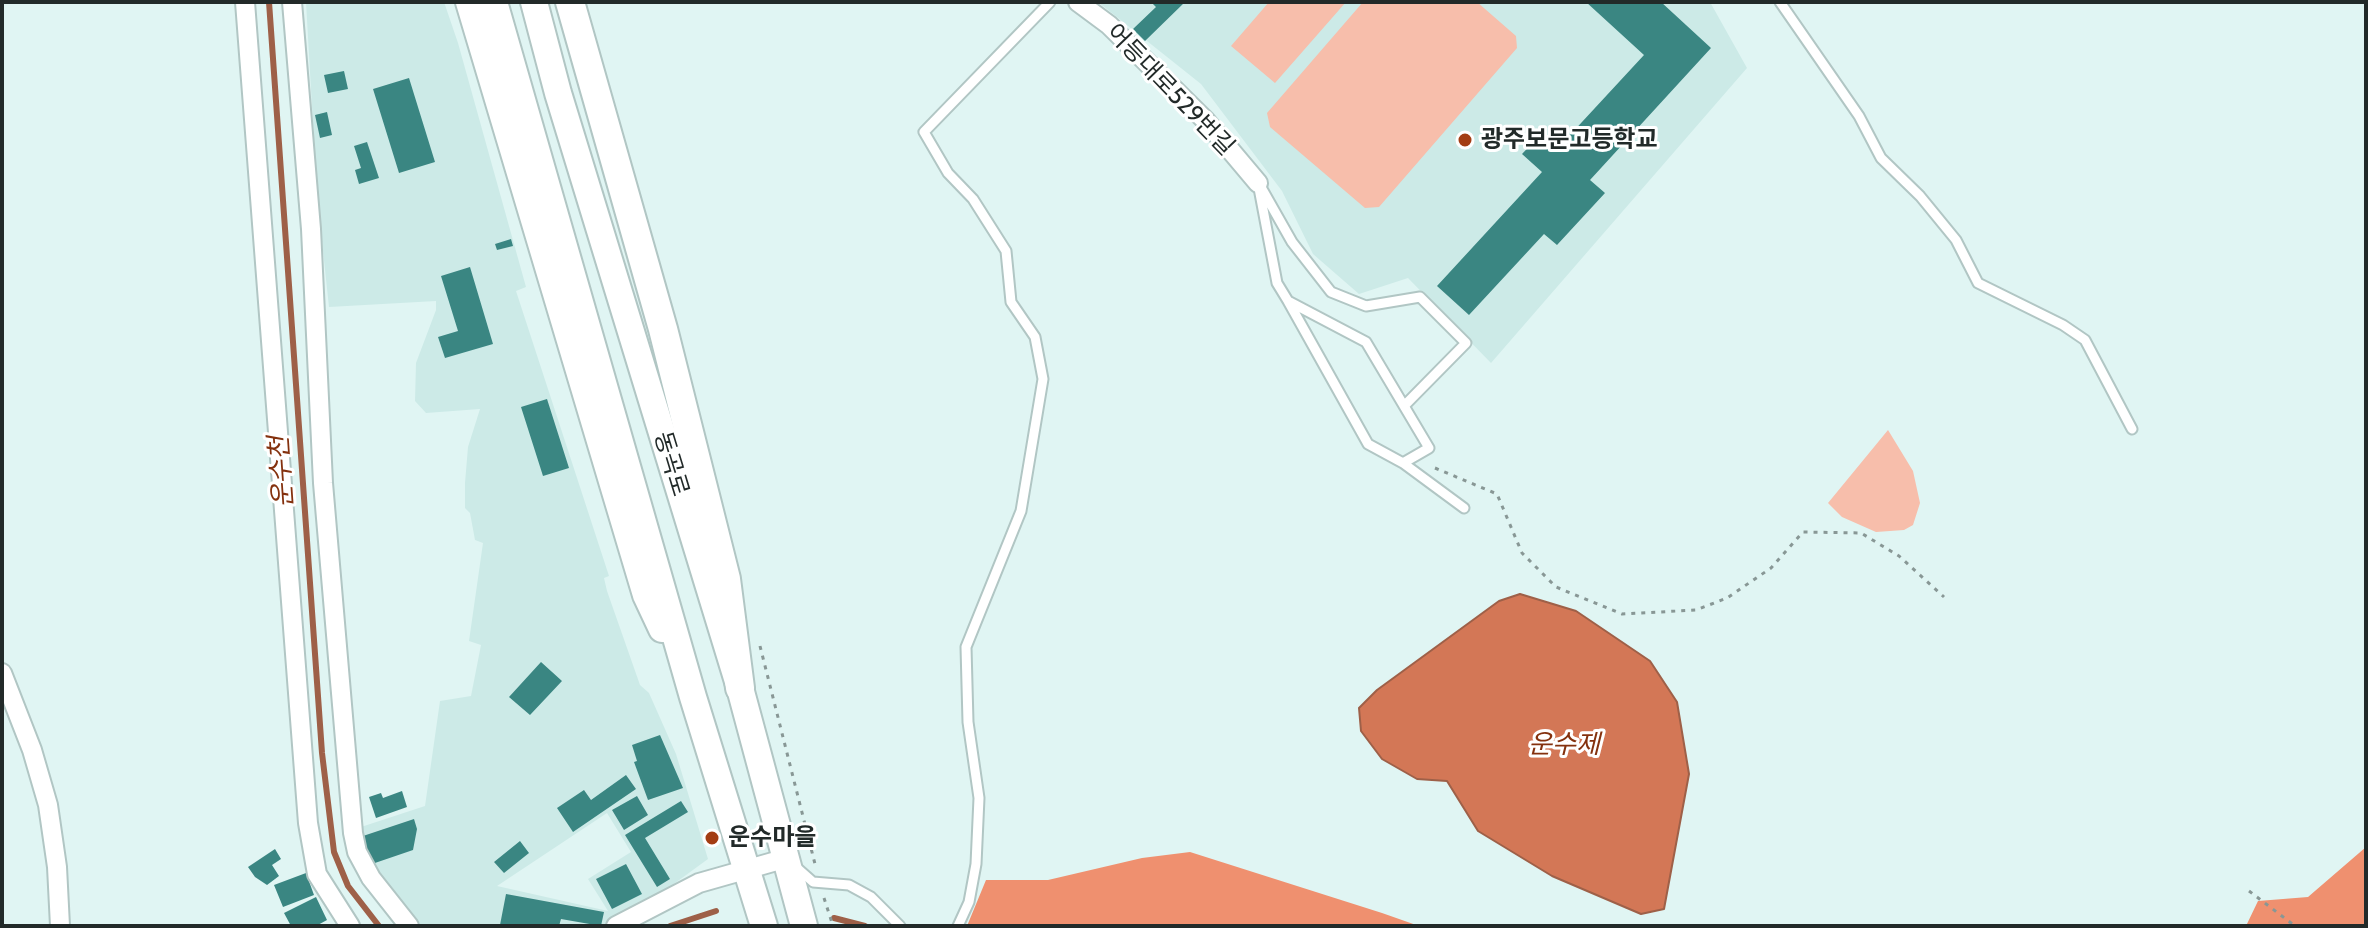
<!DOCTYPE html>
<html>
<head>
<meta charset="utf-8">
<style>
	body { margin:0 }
	#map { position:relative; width:2368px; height:928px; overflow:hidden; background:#e0f5f3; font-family:Cabin,sans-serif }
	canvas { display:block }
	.frame { position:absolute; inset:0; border:4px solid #222a29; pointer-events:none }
</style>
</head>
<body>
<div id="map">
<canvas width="2368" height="928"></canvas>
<div class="frame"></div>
</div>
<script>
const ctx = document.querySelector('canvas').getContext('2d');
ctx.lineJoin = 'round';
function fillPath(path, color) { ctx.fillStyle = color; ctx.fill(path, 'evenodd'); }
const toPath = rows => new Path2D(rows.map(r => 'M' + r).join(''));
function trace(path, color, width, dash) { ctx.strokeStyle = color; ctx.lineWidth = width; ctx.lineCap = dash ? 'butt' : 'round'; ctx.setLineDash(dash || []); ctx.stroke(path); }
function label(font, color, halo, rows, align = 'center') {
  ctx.font = font + ' Cabin,"Noto Sans KR",sans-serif'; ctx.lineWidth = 6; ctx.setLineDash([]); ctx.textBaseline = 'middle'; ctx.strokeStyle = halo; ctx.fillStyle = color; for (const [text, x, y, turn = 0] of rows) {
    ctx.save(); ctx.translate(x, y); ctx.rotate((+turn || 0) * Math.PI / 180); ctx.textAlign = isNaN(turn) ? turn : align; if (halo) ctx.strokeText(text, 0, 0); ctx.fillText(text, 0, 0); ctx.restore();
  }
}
const built = toPath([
	[306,2,444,2,458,43,526,287,516,291,609,576,604,578,607,591,640,685,649,693,676,754,708,859,660,894,606,926,420,926,372,868,364,851,361,827,425,806,440,701,471,696,481,645,469,641,483,543,475,540,470,513,465,508,465,483,468,447,480,409,426,413,415,401,416,363,436,310,436,301,329,307,317,195],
	[607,813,631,852,588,879,608,911,497,886],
	[1098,2,1710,2,1747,68,1491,363,1408,278,1359,294,1313,254,1282,191,1201,84]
]);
const green = toPath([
	[1269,2,1346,2,1275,83,1231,46],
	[1363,2,1477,2,1516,36,1517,48,1379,207,1365,208,1270,127,1267,113],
	[1888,430,1913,471,1920,503,1913,525,1904,530,1876,532,1842,517,1828,503]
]);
const forest = toPath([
	[2366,847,2366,926,2246,926,2258,901,2308,897],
	[1190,852,1382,913,1419,926,967,926,986,880,1048,880,1142,858]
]);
const water = toPath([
	[1520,594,1576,611,1650,661,1677,702,1689,774,1664,909,1641,914,1552,876,1478,831,1447,781,1417,779,1382,759,1361,731,1359,708,1377,690,1499,601,1520,594]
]);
const stream = toPath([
	[269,2,322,753,334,852,348,886,379,926],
	[834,918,865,926],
	[670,926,716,911]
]);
const building = toPath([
	[1151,2,1185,2,1145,41,1133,29,1156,7],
	[1586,2,1661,2,1711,48,1590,180,1605,193,1557,245,1544,234,1469,315,1437,286,1542,172,1522,154,1541,134,1557,149,1644,55],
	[344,71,348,89,328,93,324,75],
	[409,78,435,162,399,173,373,89],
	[327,112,332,135,320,138,315,115],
	[367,142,379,178,359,184,355,170,361,168,354,146],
	[511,239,513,246,497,250,495,244],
	[470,267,493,344,445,358,438,337,458,331,441,276],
	[547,399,569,468,543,476,521,407],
	[541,662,562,681,530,715,509,697],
	[660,735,683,788,648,800,634,762,637,761,632,745],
	[626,775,636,789,573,832,557,808,584,790,591,800],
	[402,791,407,807,376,818,369,797,381,793,383,798],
	[637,796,648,815,624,830,612,810],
	[681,801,688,812,645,838,670,879,657,887,625,835],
	[414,819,417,829,413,850,372,864,363,836],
	[520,841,529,853,504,873,494,862],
	[275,849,281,859,272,865,279,876,267,885,255,877,248,867],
	[626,864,642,894,612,909,596,879],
	[306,873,314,895,283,907,274,885],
	[506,894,604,912,601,926,561,919,559,926,500,925],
	[316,897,327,920,316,926,291,926,284,913]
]);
const path = toPath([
	[1435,468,1497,494,1522,553,1556,587,1622,614,1696,610,1727,598,1771,568,1803,532,1861,533,1899,556,1944,597],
	[760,646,815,864],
	[2249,891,2295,926],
	[824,898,833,926]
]);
const service = toPath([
	[1780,2,1859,116,1881,158,1920,196,1956,240,1978,283,2063,325,2085,340,2132,429],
	[1258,183,1277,283,1288,301,1368,444,1403,463,1429,448,1366,342,1288,301],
	[1262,189,1292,242,1331,292,1366,306,1420,297,1466,343,1404,406],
	[1403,463,1464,508],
	[796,867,813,882,849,885,871,897,900,926],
	[958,926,969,902,976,864,979,798,968,722,966,647,1021,511,1043,379,1035,337,1011,302,1006,251,973,199,948,173,924,132,1050,2]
]);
const minor = toPath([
	[245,2,308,823,317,874,350,926],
	[292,2,311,229,323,483,353,833,357,852,371,878,409,926],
	[1078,2,1109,25,1205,120,1258,183],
	[2,673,32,750,48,805,57,867,60,926],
	[616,926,699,883,787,858]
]);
const secondary = toPath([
	[469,2,646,595,662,629],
	[494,2,693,697,764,926],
	[534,2,558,93,740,688,804,926]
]);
const primary = toPath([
	[570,2,663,329,726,579,740,688]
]);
const markers = [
	[1465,140,8,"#a33d13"],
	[712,838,8,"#a33d13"]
];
const streetNames = [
	["어등대로529번길",1170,90,46],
	["동곡로",671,464,73]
];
const poiNames = [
	["광주보문고등학교",1481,140],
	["운수마을",728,838]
];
const waterNames = [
	["운수천",282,472,-94],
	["운수제",1564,745]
];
fillPath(built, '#cceae7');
fillPath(green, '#f7beab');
fillPath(forest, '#ef906f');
fillPath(water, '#d37756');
trace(water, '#9e6048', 2);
trace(stream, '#9e6048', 6);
fillPath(building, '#3a8682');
trace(service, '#b1c6c4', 13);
trace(minor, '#b1c6c4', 22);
trace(secondary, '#b1c6c4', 30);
trace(primary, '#b1c6c4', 32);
trace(path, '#889795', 3, [4, 6]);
trace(service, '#fff', 9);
trace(minor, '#fff', 18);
trace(secondary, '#fff', 26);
trace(primary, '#fff', 28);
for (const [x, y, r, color] of markers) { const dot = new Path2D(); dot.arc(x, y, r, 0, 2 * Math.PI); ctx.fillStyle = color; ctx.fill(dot); trace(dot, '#fff', 3); }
label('24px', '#222a29', '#fff', streetNames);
label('bold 24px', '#222a29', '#fff', poiNames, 'left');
label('italic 26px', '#84310e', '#fff', waterNames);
</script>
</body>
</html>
